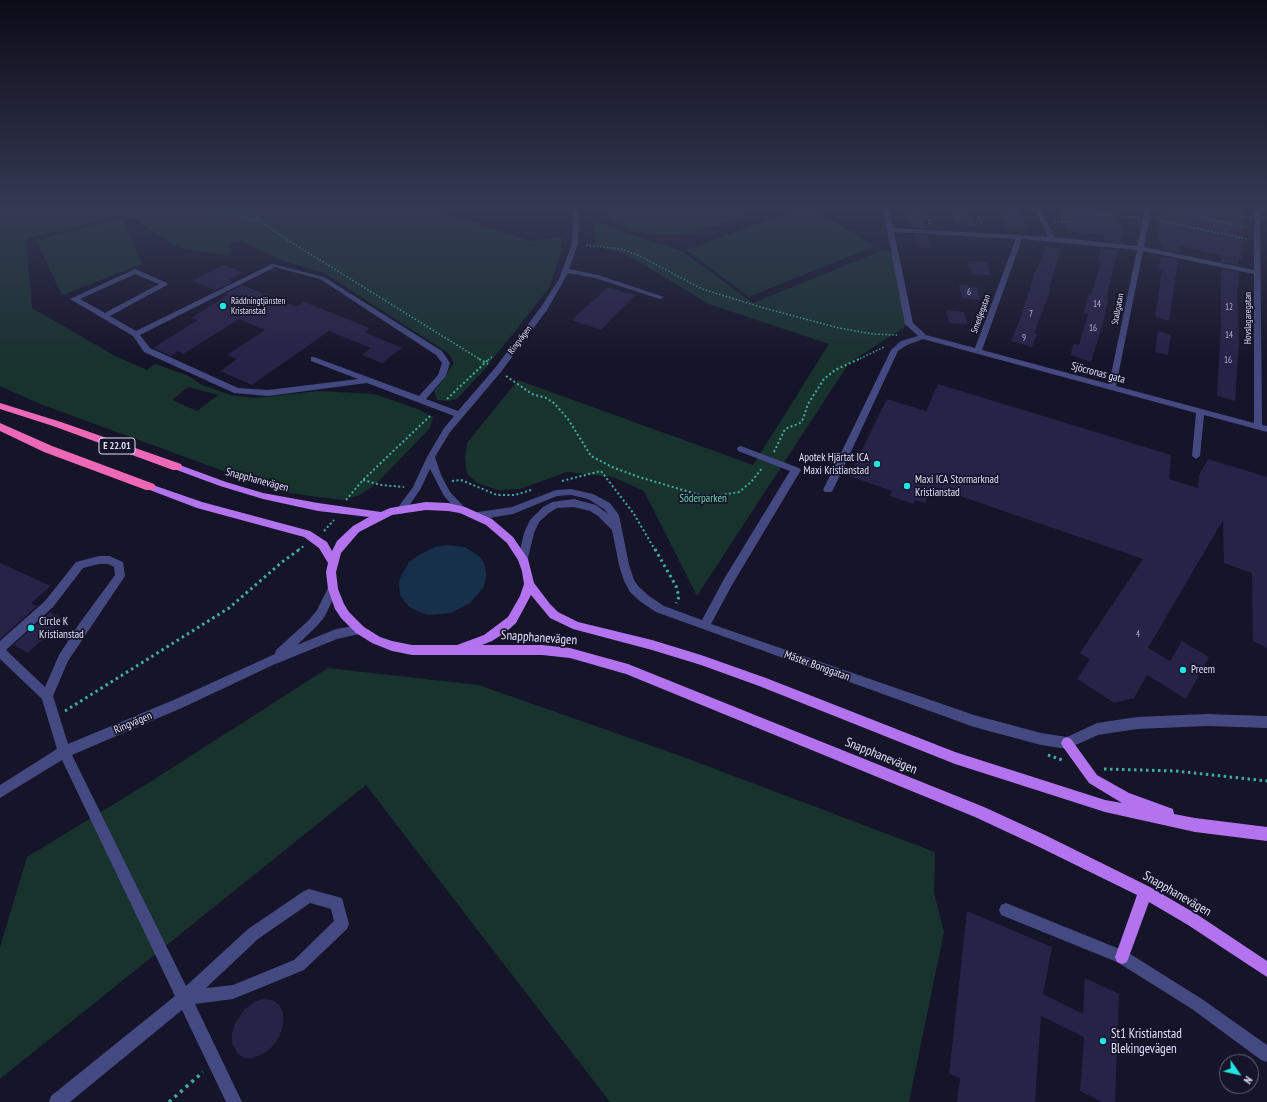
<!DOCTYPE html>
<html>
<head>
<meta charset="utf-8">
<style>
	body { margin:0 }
	#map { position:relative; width:1267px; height:1102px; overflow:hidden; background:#151429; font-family:"PT Sans Narrow",sans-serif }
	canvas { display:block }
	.north { position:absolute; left:1219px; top:1054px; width:40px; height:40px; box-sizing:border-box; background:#151429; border:1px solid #66657d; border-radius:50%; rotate:124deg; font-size:11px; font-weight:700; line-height:16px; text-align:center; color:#e0dffb }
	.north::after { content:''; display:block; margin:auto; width:14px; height:18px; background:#21e5e4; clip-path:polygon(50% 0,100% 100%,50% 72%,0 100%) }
</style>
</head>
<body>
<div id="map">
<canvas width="1267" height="1102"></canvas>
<div class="north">N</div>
</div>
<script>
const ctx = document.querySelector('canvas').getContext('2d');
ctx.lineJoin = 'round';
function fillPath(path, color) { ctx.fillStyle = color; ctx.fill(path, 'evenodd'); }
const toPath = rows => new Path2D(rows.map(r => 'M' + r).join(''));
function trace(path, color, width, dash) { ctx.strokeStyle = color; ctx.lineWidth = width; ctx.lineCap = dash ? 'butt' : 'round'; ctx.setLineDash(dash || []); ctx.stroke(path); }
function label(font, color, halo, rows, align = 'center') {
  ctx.font = font + ' "PT Sans Narrow",sans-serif'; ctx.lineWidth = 3.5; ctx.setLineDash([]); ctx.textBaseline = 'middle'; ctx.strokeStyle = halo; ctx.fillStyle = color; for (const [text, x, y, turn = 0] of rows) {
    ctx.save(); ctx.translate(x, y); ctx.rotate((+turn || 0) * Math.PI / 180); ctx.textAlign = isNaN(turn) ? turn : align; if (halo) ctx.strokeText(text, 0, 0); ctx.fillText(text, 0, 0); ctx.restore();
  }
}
const green = toPath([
	[0,209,434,209,529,241,562,237,561,252,549,288,484,370,457,399,449,401,437,400,434,391,441,383,453,364,452,359,448,353,324,273,281,260,240,241,229,244,230,256,179,248,135,219,123,215,26,239,32,308,115,356,147,370,155,364,187,375,202,385,231,395,256,398,317,391,374,394,418,409,433,417,430,428,377,483,360,495,342,500,281,492,40,404,0,386],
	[188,387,218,395,197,411,172,400],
	[605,209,760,209,692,233,675,235,651,234,632,230,621,225,611,218],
	[800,209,813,209,875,246,749,297,686,250],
	[123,218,142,264,62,295,36,240],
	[595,222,682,251,753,303,883,250,895,254,909,324,849,363,697,596,644,491,613,477,567,472,520,489,498,490,477,483,467,474,465,458,467,443,518,380,753,465,829,344,709,304,625,254,594,246],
	[328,668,479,685,678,755,935,852,934,893,944,932,909,1102,610,1102,366,785,0,1079,0,947,27,857,150,782]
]);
const water = toPath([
	[446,545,465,547,479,556,484,563,486,571,486,579,483,588,470,603,451,613,429,615,419,612,411,608,405,602,400,595,399,586,400,578,409,562,417,556,435,547]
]);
const building = toPath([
	[904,209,923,209,926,222,924,222,926,228,913,228,912,221,907,221],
	[950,209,970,209,975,225,955,223],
	[1000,209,1019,209,1027,230,1007,228],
	[1057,209,1111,209,1123,229,1120,243,1103,241,1105,234,1068,232],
	[1172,209,1244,209,1242,260,1239,259,1239,265,1222,262,1222,256,1180,246,1179,253,1162,249,1163,243,1157,241,1162,211,1172,213],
	[914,235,927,235,930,248,917,247],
	[1046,246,1061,249,1049,288,1051,289,1034,333,1037,334,1032,347,1011,341,1021,317,1035,273],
	[1101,248,1118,250,1106,299,1108,299,1103,324,1091,362,1070,355,1074,344,1079,345,1088,314,1084,313,1089,294,1091,295,1101,261,1098,261],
	[1161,256,1178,260,1169,321,1155,317,1162,271,1159,270],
	[968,261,987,262,991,275,972,274],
	[223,265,243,272,229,280,232,282,215,290,193,281],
	[1221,269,1239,272,1238,288,1237,287,1239,343,1235,401,1217,396,1221,328],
	[242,285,296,307,304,302,370,328,364,332,402,348,382,363,362,355,371,348,329,331,252,385,220,371,237,359,227,355,265,330,239,319,183,354,178,351,171,356,153,348,198,320,191,318,228,295,225,294],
	[959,285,977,287,980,300,962,298],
	[608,287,635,295,601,330,572,320],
	[946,310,964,312,967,324,949,323],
	[1158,331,1171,335,1168,355,1155,352],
	[938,384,1171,455,1169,479,1198,488,1199,475,1208,459,1267,477,1267,648,1253,641,1252,573,1224,563,1223,520,1148,648,1170,661,1182,641,1209,657,1186,699,1147,675,1134,698,1114,703,1077,679,1090,659,1080,653,1143,559,931,486,925,503,915,500,913,504,890,496,892,491,849,476,887,399,926,411],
	[0,563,51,586,31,603,37,606,0,639],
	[50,612,65,619,28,653,13,645],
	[967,911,1052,947,1043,994,1083,1014,1085,978,1119,994,1115,1102,1102,1102,1080,1091,1084,1037,1041,1016,1035,1102,957,1102,960,1078,949,1074],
	[263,999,273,1000,279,1005,283,1012,283,1026,279,1037,273,1046,265,1053,253,1058,244,1058,238,1054,232,1043,232,1033,235,1023,245,1009,254,1002]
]);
const pathFar3 = toPath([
	[213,209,259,221],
	[249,209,261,222,286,239,481,360],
	[926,209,930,224],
	[976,209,982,226],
	[1162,209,1248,228],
	[1210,209,1246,217],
	[1051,212,1136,217],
	[1156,220,1247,239],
	[1054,222,1071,222],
	[586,245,621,249,638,255,702,289,764,308,839,328,873,334,897,335],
	[488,360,493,356],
	[857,360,884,347]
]);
const pathFar2 = toPath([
	[479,359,488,364],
	[506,376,532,394,546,398,554,403,568,419,591,456,612,467,639,477,700,495,721,495,739,492,751,482,763,467],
	[447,399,489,359],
	[774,452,785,429,800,423,803,419,808,404,824,379,835,370,859,359],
	[363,480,381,485,404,487],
	[452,481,461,480,497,495,515,495,531,490],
	[562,481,601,471,634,514,655,550],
	[346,500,363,480,431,415],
	[324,531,334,520],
	[298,550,304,546]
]);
const pathFar1 = toPath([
	[655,549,676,586,679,597,676,603],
	[65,711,229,608,282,562,300,549],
	[1048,755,1062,760],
	[1104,769,1176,771,1267,781]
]);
const path = toPath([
	[169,1102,203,1072]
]);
const minor = toPath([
	[573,209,579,209,578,244,569,269,598,275,664,297,660,299,595,278,568,273,547,310,501,372,450,432,435,457,441,475,450,492,467,510,462,514,459,513,444,496,430,469,420,490,404,513,401,514,396,510,413,487,427,457,444,428,454,416,367,383,268,396,234,393,144,352,133,336,70,299,135,269,167,283,167,285,110,316,136,331,272,264,324,277,442,351,450,363,446,376,426,399,458,411,495,368,541,307,559,279,572,244,573,209],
	[275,267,320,279,436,355,442,363,438,375,419,396,314,357,311,357,311,361,358,379,268,390,238,388,150,348,140,335,275,267],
	[135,274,159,284,105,313,80,299,135,274],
	[883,209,889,209,893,228,1048,237,1035,209,1041,209,1054,237,1137,246,1145,209,1151,209,1144,247,1254,270,1254,209,1260,209,1262,425,1267,426,1267,432,1204,415,1200,456,1196,459,1192,456,1196,413,923,339,907,345,898,351,833,490,831,492,825,492,823,490,891,350,901,341,918,336,905,324,883,209],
	[894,232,1016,239,975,348,926,335,913,323,894,232],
	[1022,239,1137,250,1109,384,982,350,1022,239],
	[1143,251,1254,274,1254,423,1116,386,1143,251],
	[741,446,799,468,801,470,732,585,711,624,974,715,1041,733,1067,737,1097,723,1137,717,1206,714,1267,716,1267,728,1206,726,1137,729,1098,735,1067,749,1041,745,974,727,656,612,641,602,630,592,624,581,619,565,612,530,598,516,590,511,574,507,557,508,549,513,539,522,534,533,527,562,519,562,518,559,524,533,530,520,543,507,552,502,574,499,596,505,608,514,604,509,588,499,571,495,557,496,513,514,478,520,475,519,473,516,475,513,478,512,512,507,556,490,571,489,593,494,610,503,619,515,629,565,634,580,638,586,649,596,664,606,702,620,724,579,790,471,738,451,737,449,738,447,741,446],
	[99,556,109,556,123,562,125,576,68,661,53,696,68,744,176,699,275,654,276,650,309,620,317,610,329,586,333,585,337,586,338,589,325,616,317,626,297,645,336,629,360,625,364,627,365,630,364,633,337,639,273,665,184,707,72,755,186,986,248,929,304,891,309,889,342,898,349,924,347,929,304,970,233,999,195,1004,242,1102,226,1102,182,1010,70,1102,49,1102,51,1096,175,996,62,760,0,798,0,785,57,749,42,699,0,659,0,641,45,601,76,562,99,556],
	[99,564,108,564,114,567,115,575,79,624,59,655,45,687,6,650,53,607,83,568,99,564],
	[310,903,331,909,334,921,294,960,233,985,206,988,258,939,310,903],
	[1006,903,1127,952,1202,999,1267,1045,1267,1062,1261,1060,1192,1009,1117,962,1001,915,999,910,1001,905,1006,903]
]);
const major = toPath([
	[177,464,226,482,263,493,318,503,381,512,390,508,426,502,448,503,465,507,492,519,513,537,528,559,534,583,550,604,558,612,578,622,652,640,701,655,766,678,955,752,1105,800,1122,803,1089,783,1063,747,1061,743,1063,739,1067,737,1071,739,1097,775,1129,793,1173,809,1174,814,1195,818,1267,827,1267,841,1195,832,1105,812,955,764,759,686,701,665,652,650,573,629,550,618,531,595,516,623,506,632,492,641,482,645,542,645,570,648,628,664,984,807,1045,835,1150,887,1198,915,1267,961,1267,977,1188,925,1149,902,1127,962,1122,964,1117,962,1115,957,1137,895,1035,845,975,817,626,674,570,658,542,655,412,655,392,651,372,643,356,633,341,618,335,609,328,589,326,572,328,563,319,548,304,537,197,508,147,489,145,487,150,484,202,502,310,531,327,542,332,551,337,541,353,526,369,517,318,511,263,499,220,486,174,469,172,467,177,464],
	[426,510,448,511,460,513,486,525,507,543,518,560,522,571,524,584,520,596,508,617,484,635,457,645,412,645,392,641,380,637,364,627,349,612,344,604,338,589,336,572,341,553,359,532,392,515,426,510]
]);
const highway = toPath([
	[0,403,61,422,181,464,182,467,181,470,173,470,53,426,0,409,0,403],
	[0,423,52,446,154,484,156,487,154,490,146,490,44,452,0,431,0,423]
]);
const markers = [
	[223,306,4,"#21e5e4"],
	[877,464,4,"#21e5e4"],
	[907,486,4,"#21e5e4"],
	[31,628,4,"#21e5e4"],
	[1183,670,4,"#21e5e4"],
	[1103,1041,4,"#21e5e4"]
];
const numberNames = [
	["6",969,292],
	["14",1097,304],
	["12",1229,307],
	["7",1031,314],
	["16",1093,328],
	["14",1229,335],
	["9",1024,338],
	["16",1228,360],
	["4",1138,634]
];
const farPoinames = [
	["Räddningtjänsten",231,301],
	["Kristanstad",231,311]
];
const farStreetnames = [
	["Stallgatan",1118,309,-79],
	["Smedjegatan",981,314,-70],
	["Hovslagaregatan",1248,318,-90],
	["Ringvägen",520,340,-53]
];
const shields = [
	[117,446,36]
];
const shieldNames = [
	["E 22.01",117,446]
];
const streetNames = [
	["Sjöcronas gata",1098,373,15],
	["Snapphanevägen",257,480,15],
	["Mäster Bonggatan",817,666,20],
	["Ringvägen",133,723,-23]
];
const poiNames = [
	["Apotek Hjärtat ICA",869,458,"right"],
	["Maxi Kristianstad",869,471,"right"],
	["Maxi ICA Stormarknad",915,480],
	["Kristianstad",915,493],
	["Circle K",39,622],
	["Kristianstad",39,635],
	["Preem",1191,670]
];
const parkNames = [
	["Söderparken",703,499]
];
const nearStreetnames = [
	["Snapphanevägen",539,638,4],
	["Snapphanevägen",881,756,22],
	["Snapphanevägen",1177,894,30]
];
const nearPoinames = [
	["St1 Kristianstad",1111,1034],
	["Blekingevägen",1111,1049]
];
fillPath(green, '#18322e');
fillPath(water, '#162f4b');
fillPath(building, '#262248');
trace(pathFar3, '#3faf9d', 1.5, [1.5, 2]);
trace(pathFar2, '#3faf9d', 2, [2, 2.5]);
trace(pathFar1, '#3faf9d', 3, [2.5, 3.5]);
trace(path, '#3faf9d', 3.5, [3, 4.5]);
fillPath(minor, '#444982');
fillPath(major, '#b373ef');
fillPath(highway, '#ed68b6');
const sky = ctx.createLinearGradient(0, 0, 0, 364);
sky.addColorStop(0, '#0c0b17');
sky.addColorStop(0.57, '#353a54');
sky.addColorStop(1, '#353a5400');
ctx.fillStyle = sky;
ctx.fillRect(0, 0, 1267, 364);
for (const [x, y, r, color] of markers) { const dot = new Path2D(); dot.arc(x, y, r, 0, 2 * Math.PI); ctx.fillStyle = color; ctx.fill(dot); trace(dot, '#151429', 1.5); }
label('9px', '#b2b0ce', null, numberNames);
label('9px', '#e0dffb', '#151429', farPoinames, 'left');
label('9px', '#e0dffb', '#151429', farStreetnames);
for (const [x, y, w] of shields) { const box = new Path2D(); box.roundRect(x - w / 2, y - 8, w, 16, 3); ctx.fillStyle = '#151429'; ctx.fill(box); trace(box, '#e0dffb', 1); }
label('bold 10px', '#e0dffb', null, shieldNames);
label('11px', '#e0dffb', '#151429', streetNames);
label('11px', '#e0dffb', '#151429', poiNames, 'left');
label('11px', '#72d4b2', '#151429', parkNames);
label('13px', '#e0dffb', '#151429', nearStreetnames);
label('13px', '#e0dffb', '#151429', nearPoinames, 'left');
</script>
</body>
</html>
